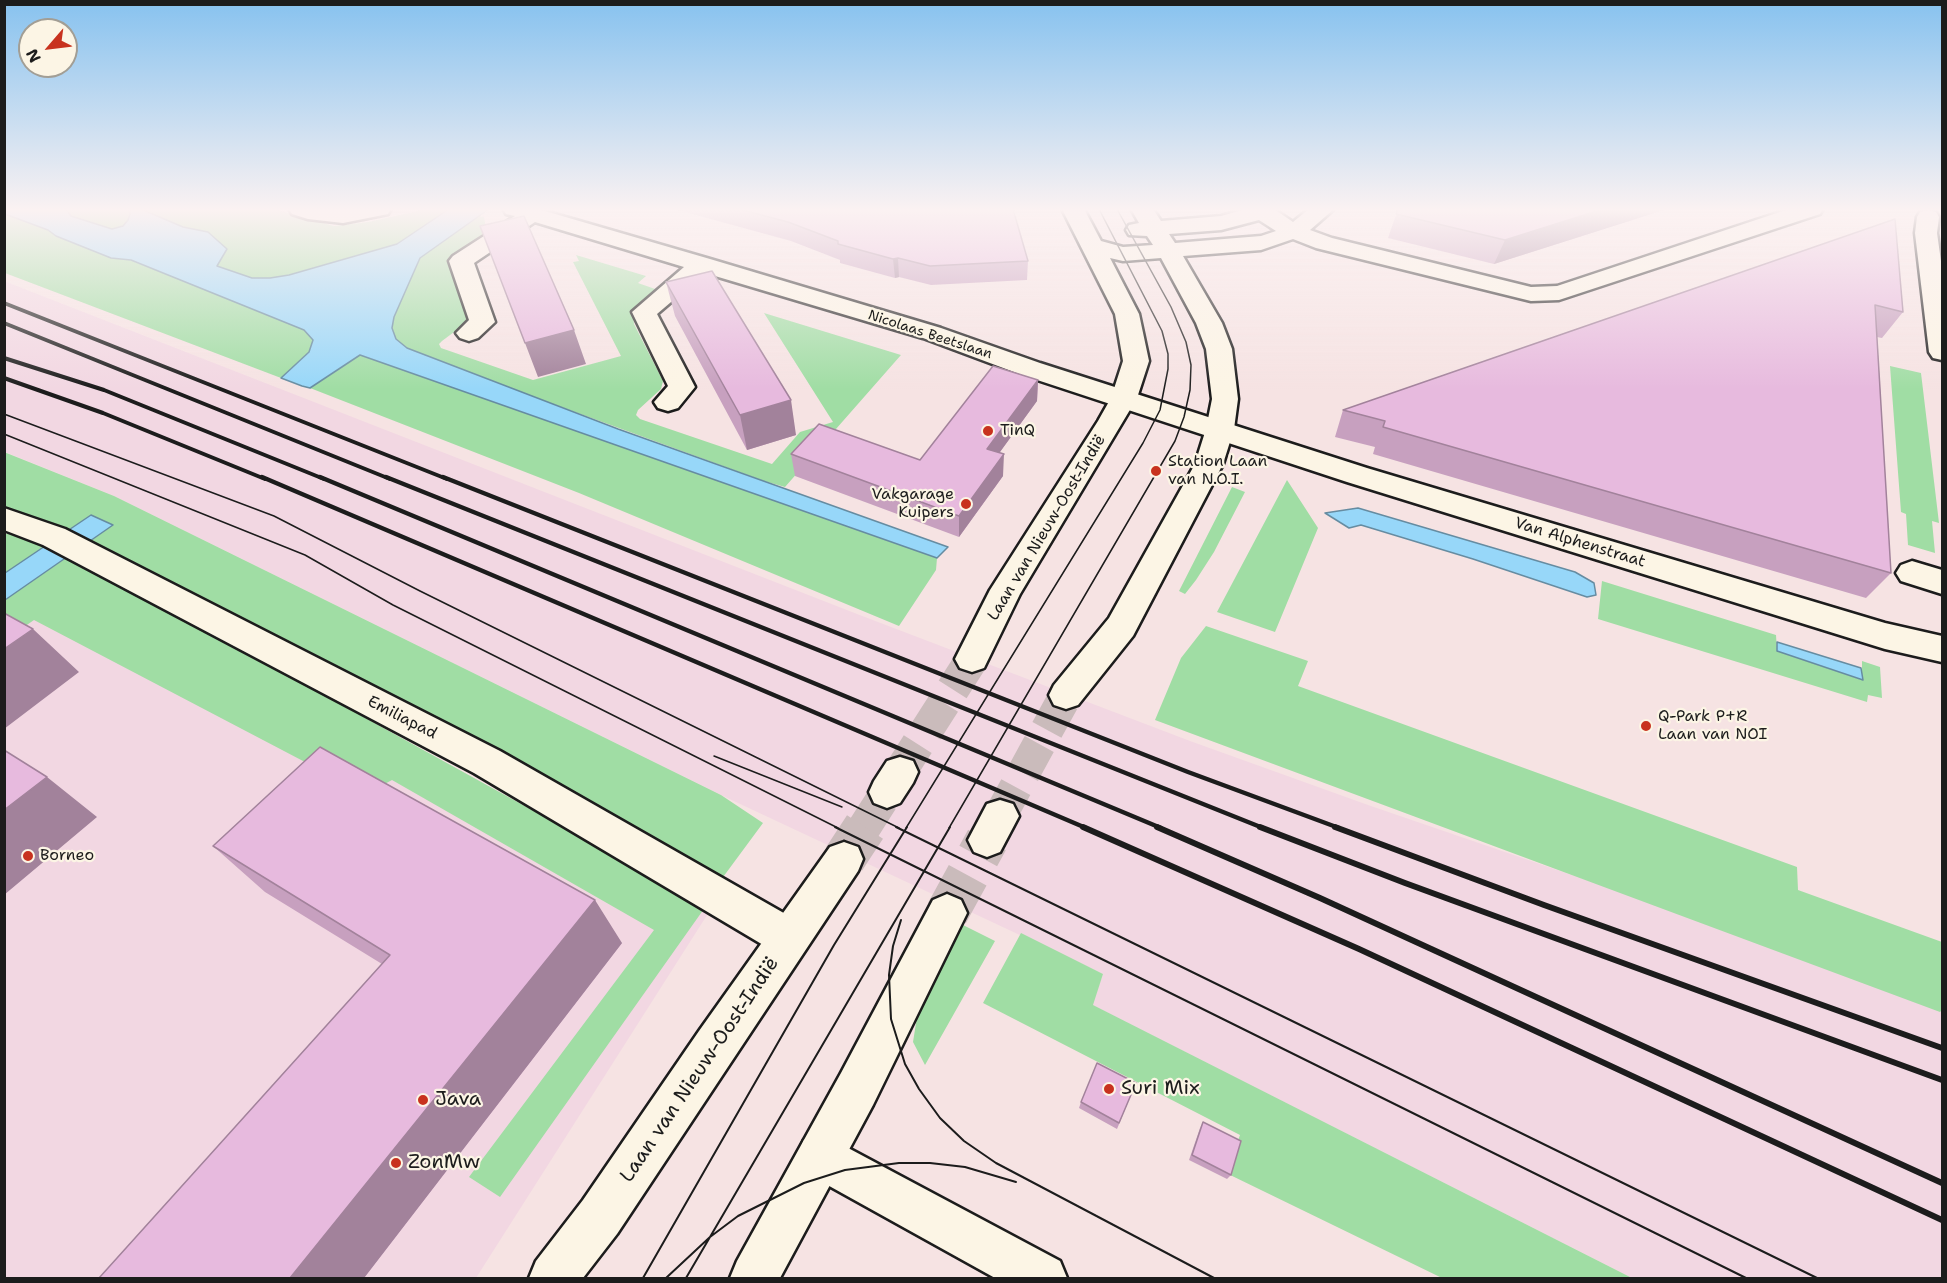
<!DOCTYPE html>
<html>
<head>
<meta charset="utf-8">
<style>
	body { margin:0 }
	#map { position:relative; width:1947px; height:1283px; overflow:hidden; background:#f6e3e3; font-family:"Shantell Sans",sans-serif }
	canvas { display:block }
	.frame { position:absolute; inset:0; border:6px solid #1c1c1c; pointer-events:none }
	.north { position:absolute; left:18px; top:18px; width:60px; height:60px; box-sizing:border-box; background:#fcf5e5; border:2px solid #a29e95; border-radius:50%; rotate:242deg; font-size:16px; font-weight:700; line-height:24px; text-align:center; color:#1c1c1c }
	.north::after { content:''; display:block; margin:auto; width:21px; height:27px; background:#c8321e; clip-path:polygon(50% 0,100% 100%,50% 72%,0 100%) }
</style>
</head>
<body>
<div id="map">
<canvas width="1947" height="1283"></canvas>
<div class="frame"></div>
<div class="north">N</div>
</div>
<script>
const ctx = document.querySelector('canvas').getContext('2d');
ctx.lineJoin = 'round';
function fillPath(path, color) { ctx.fillStyle = color; ctx.fill(path, 'evenodd'); }
const toPath = rows => new Path2D(rows.map(r => 'M' + r).join(''));
function trace(path, color, width, dash) { ctx.strokeStyle = color; ctx.lineWidth = width; ctx.lineCap = dash ? 'butt' : 'round'; ctx.setLineDash(dash || []); ctx.stroke(path); }
function label(font, color, halo, rows, align = 'center') {
  ctx.font = font + ' "Shantell Sans",sans-serif'; ctx.lineWidth = 4.5; ctx.setLineDash([]); ctx.textBaseline = 'middle'; ctx.strokeStyle = halo; ctx.fillStyle = color; for (const [text, x, y, turn = 0] of rows) {
    ctx.save(); ctx.translate(x, y); ctx.rotate((+turn || 0) * Math.PI / 180); ctx.textAlign = isNaN(turn) ? turn : align; if (halo) ctx.strokeText(text, 0, 0); ctx.fillText(text, 0, 0); ctx.restore();
  }
}
const built = toPath([
	[4,281,857,614,1190,741,1368,805,1942,1002,1942,1278,1632,1278,1092,1005,1103,974,721,795,114,496,5,452],
	[4,572,709,912,476,1278,5,1278]
]);
const green = toPath([
	[129,209,130,214,128,220,123,226,112,229,71,216,66,210],
	[141,209,274,209,334,226,368,222,426,209,449,209,397,244,289,275,270,278,252,278,217,266,208,232,183,227],
	[4,214,48,230,56,236,111,258,130,260,290,323,304,330,313,340,309,352,281,378,5,273],
	[479,216,484,217,486,229,494,232,461,254,470,320,442,341,439,344,441,348,533,380,621,356,573,262,579,261,576,255,646,276,638,283,658,290,633,315,634,324,663,381,661,389,638,410,636,415,640,419,772,464,800,432,833,422,764,313,901,355,785,487,764,481,460,370,407,348,396,339,392,329,394,317,420,258],
	[360,355,937,558,936,570,899,626,579,493,310,388],
	[1890,366,1921,373,1939,523,1932,521,1935,553,1908,545,1906,514,1901,512],
	[4,452,114,496,721,795,763,823,715,888,88,542,112,525,91,515,67,532,5,509],
	[1287,480,1318,528,1275,632,1217,612],
	[1232,487,1245,492,1214,552,1196,580,1185,594,1179,591],
	[8,533,24,533,46,546,5,573,5,535],
	[70,555,706,906,500,1197,469,1177,654,930,392,780,366,794,34,620,5,640,5,600],
	[1602,581,1776,635,1777,651,1862,680,1862,661,1880,667,1882,698,1868,695,1867,702,1598,619],
	[1206,626,1308,661,1298,686,1797,867,1798,890,1942,942,1942,1010,1940,1012,1155,720,1181,658],
	[963,925,995,941,925,1065,913,1042,917,1017],
	[1021,933,1103,974,1093,1005,1632,1278,1442,1278,1226,1173,1240,1135,983,1003]
]);
const water = toPath([
	[5,209,66,209,71,216,112,229,123,226,128,220,130,214,129,209,141,209,183,227,208,232,227,249,217,266,252,278,270,278,289,275,397,244,449,209,489,209,420,258,394,317,392,328,396,339,407,348,618,429,948,547,937,558,360,355,310,388,302,386,281,378,309,352,313,340,304,330,131,260,111,258,56,236,48,230,5,214,5,209],
	[1358,508,1575,572,1594,583,1596,595,1587,597,1473,559,1361,525,1349,528,1325,513,1358,508],
	[91,515,113,525,5,600,5,573,91,515],
	[1777,642,1861,668,1863,680,1777,651,1777,642]
]);
const secondaryTunnelFar1 = toPath([
	[900,772,972,659],
	[1000,816,1066,695],
	[864,828,887,792]
]);
const secondaryTunnel = toPath([
	[844,859,865,827],
	[947,913,987,840]
]);
const street = toPath([
	[289,209,391,209,388,214,343,223,308,219,292,214,289,209],
	[503,209,538,209,710,259,941,328,1040,363,1367,468,1885,623,1942,636,1942,662,1885,649,1347,482,1022,375,923,338,705,273,657,314,695,387,678,408,668,411,658,408,654,402,668,386,632,312,684,267,535,222,474,263,495,322,478,338,469,341,460,338,456,333,469,320,449,261,453,256,515,216,506,214,503,209],
	[1928,210,1936,212,1939,217,1937,233,1942,268,1942,360,1933,358,1929,352,1915,233,1917,217,1920,212,1928,210],
	[4,508,65,529,500,751,803,924,809,938,803,952,789,957,775,952,474,773,43,545,4,530,4,508],
	[1912,561,1942,570,1942,594,1901,581,1896,573,1901,565,1912,561],
	[820,1133,1060,1261,1067,1278,995,1278,804,1172,797,1156,804,1140,820,1133]
]);
const secondary = toPath([
	[1062,209,1084,209,1101,241,1123,247,1153,245,1147,236,1129,235,1126,230,1129,225,1139,223,1131,209,1153,209,1161,221,1221,216,1246,209,1274,209,1293,222,1309,209,1334,209,1310,230,1332,238,1531,287,1557,286,1789,209,1823,209,1820,214,1559,300,1531,301,1316,248,1293,239,1261,250,1183,256,1222,323,1232,349,1238,399,1234,429,1223,464,1133,636,1078,705,1066,709,1054,705,1049,695,1054,685,1109,618,1195,464,1206,429,1212,399,1206,349,1196,323,1161,258,1123,261,1110,258,1139,314,1149,361,1137,398,1020,594,984,668,972,672,960,668,955,659,990,590,1098,421,1111,398,1123,361,1115,314,1062,209],
	[1259,220,1276,231,1261,236,1175,243,1169,234,1221,230,1259,220],
	[900,757,913,761,918,772,913,783,900,803,887,808,874,803,869,792,874,781,887,761,900,757],
	[1000,800,1013,804,1019,816,1000,852,987,857,974,852,968,840,987,804,1000,800],
	[844,842,858,847,863,859,858,871,617,1234,583,1278,529,1278,536,1261,583,1200,699,1031,830,847,844,842],
	[947,894,961,900,967,913,873,1105,780,1278,730,1278,737,1261,841,1073,933,900,947,894]
]);
const tramFar1 = toPath([
	[4,414,274,516,420,591,899,828],
	[4,434,305,555,393,605,838,828],
	[714,756,842,807],
	[906,828,1143,443,1160,410,1168,369,1168,354,1162,331,1099,209],
	[949,828,1175,441,1184,417,1190,390,1191,365,1186,342,1171,307,1117,209]
]);
const tram = toPath([
	[835,827,1746,1278],
	[896,827,1817,1278],
	[901,920,893,946,889,975,891,1019,905,1064,919,1089,940,1118,964,1141,996,1163,1214,1278],
	[643,1278,834,945,907,827],
	[666,1278,710,1237,738,1216,804,1183,845,1170,899,1163,930,1163,965,1167,1016,1182],
	[686,1278,950,827]
]);
const railFar2 = toPath([
	[4,303,447,479],
	[4,323,390,479],
	[4,358,104,390,324,479],
	[4,378,103,413,265,479]
]);
const railFar1 = toPath([
	[262,477,1086,828],
	[320,477,1161,828],
	[386,477,1263,828],
	[443,477,1188,772,1339,828]
]);
const rail = toPath([
	[1083,827,1359,949,1942,1220],
	[1157,827,1320,898,1942,1183],
	[1260,827,1405,883,1942,1080],
	[1335,827,1544,905,1942,1048]
]);
const wall = toPath([
	[674,209,1013,209,1028,261,1027,280,931,285,899,277,895,278,840,263,840,260,791,241],
	[1398,209,1667,209,1494,264,1388,238],
	[1895,219,1903,312,1882,338,1877,337,1891,573,1866,598,1373,454,1375,447,1335,437,1343,410],
	[666,282,796,435,747,450,675,316],
	[1038,380,1037,401,999,453,1003,476,959,537,795,476,791,454,920,460],
	[213,846,622,943,364,1278,99,1278,382,964,265,892],
	[1136,1083,1117,1129,1079,1108,1081,1102],
	[1203,1122,1231,1175,1227,1179,1189,1160,1200,1128]
]);
const shadedWall = toPath([
	[1603,209,1667,209,1494,264,1505,240],
	[898,258,899,277,895,278,893,259],
	[574,330,586,364,538,377,525,343],
	[1038,380,1037,401,987,470,987,449],
	[791,400,796,435,747,450,740,415],
	[1004,454,1003,476,959,537,959,516],
	[33,629,79,672,4,729,4,649],
	[47,777,97,817,4,895,4,810],
	[595,900,622,943,364,1278,290,1278]
]);
const building = toPath([
	[739,209,1013,209,1028,261,930,266,898,258,893,259,838,244,838,241,788,222,739,209],
	[1398,209,1603,209,1505,240,1396,214,1398,209],
	[524,216,574,330,525,343,480,226,524,216],
	[1895,219,1903,312,1875,305,1891,573,1383,427,1385,421,1343,410,1895,219],
	[712,271,791,400,740,415,666,282,712,271],
	[993,366,1038,380,987,449,1004,454,959,516,791,454,819,424,920,460,993,366],
	[4,613,33,629,4,649,4,613],
	[320,747,595,900,290,1278,99,1278,390,955,213,846,320,747],
	[4,750,47,777,4,810,4,750],
	[1097,1063,1136,1083,1119,1123,1081,1102,1097,1063],
	[1203,1122,1241,1141,1231,1175,1192,1155,1203,1122]
]);
const markers = [
	[988,431,6,"#c8321e"],
	[1156,471,6,"#c8321e"],
	[966,504,6,"#c8321e"],
	[1646,726,6,"#c8321e"],
	[28,856,6,"#c8321e"],
	[1109,1089,6,"#c8321e"],
	[423,1100,6,"#c8321e"],
	[396,1163,6,"#c8321e"]
];
const farStreetnames = [
	["Nicolaas Beetslaan",930,335,18]
];
const poiNames = [
	["TinQ",1000,431],
	["Station Laan",1168,462],
	["van N.O.I.",1168,480],
	["Vakgarage",954,495,"right"],
	["Kuipers",954,513,"right"],
	["Q-Park P+R",1658,717],
	["Laan van NOI",1658,735],
	["Borneo",40,856]
];
const streetNames = [
	["Laan van Nieuw-Oost-Indië",1047,528,-59],
	["Van Alphenstraat",1580,543,17],
	["Emiliapad",402,718,27]
];
const nearStreetnames = [
	["Laan van Nieuw-Oost-Indië",700,1070,-56]
];
const nearPoinames = [
	["Suri Mix",1121,1089],
	["Java",435,1100],
	["ZonMw",408,1163]
];
fillPath(built, '#f2d7e2');
fillPath(green, '#a0dda4');
fillPath(water, '#97d7f9');
trace(water, '#668ca1', 1.5);
trace(secondaryTunnelFar1, '#cabbbb', 33, [33, 16]);
trace(secondaryTunnel, '#cabbbb', 43, [43, 22]);
trace(street, '#1c1c1c', 5);
trace(secondary, '#1c1c1c', 5);
fillPath(street, '#fcf5e5');
fillPath(secondary, '#fcf5e5');
trace(tramFar1, '#1c1c1c', 1.5);
trace(tram, '#1c1c1c', 2);
trace(railFar2, '#1c1c1c', 4);
trace(railFar1, '#1c1c1c', 4.5);
trace(rail, '#1c1c1c', 6);
fillPath(wall, '#c7a0bf');
fillPath(shadedWall, '#a2829b');
fillPath(building, '#e7bade');
trace(building, '#a2829b', 1.5);
const sky = ctx.createLinearGradient(0, 0, 0, 389);
sky.addColorStop(0, '#87c2ef');
sky.addColorStop(0.54, '#fbf2f2');
sky.addColorStop(1, '#fbf2f200');
ctx.fillStyle = sky;
ctx.fillRect(0, 0, 1947, 389);
for (const [x, y, r, color] of markers) { const dot = new Path2D(); dot.arc(x, y, r, 0, 2 * Math.PI); ctx.fillStyle = color; ctx.fill(dot); trace(dot, '#fcf5e5', 2); }
label('14px', '#1c1c1c', '#fcf5e5', farStreetnames);
label('16px', '#1c1c1c', '#fcf5e5', poiNames, 'left');
label('16px', '#1c1c1c', '#fcf5e5', streetNames);
label('20px', '#1c1c1c', '#fcf5e5', nearStreetnames);
label('20px', '#1c1c1c', '#fcf5e5', nearPoinames, 'left');
</script>
</body>
</html>
